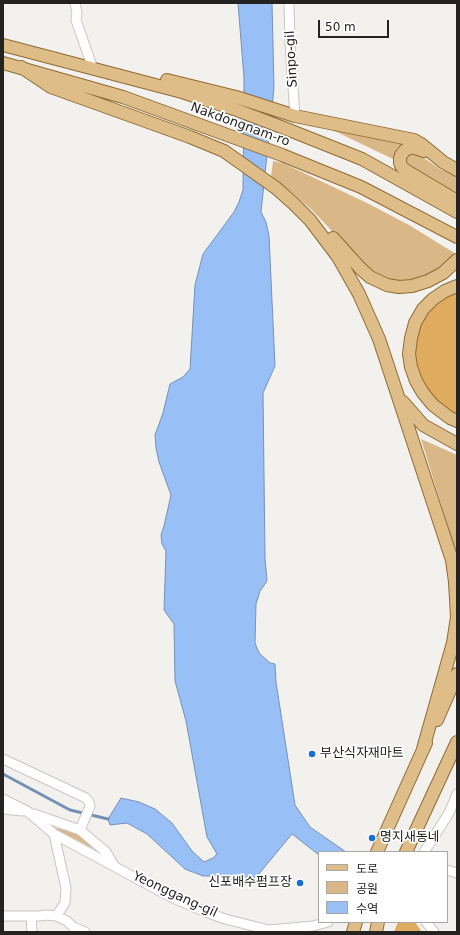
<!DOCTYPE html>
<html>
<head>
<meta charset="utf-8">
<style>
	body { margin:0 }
	#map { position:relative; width:460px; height:935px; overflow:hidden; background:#f3f1ee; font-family:"DejaVu Sans","Noto Sans KR",sans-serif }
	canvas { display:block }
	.frame { position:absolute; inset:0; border:4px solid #242322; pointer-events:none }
	.legend { position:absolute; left:318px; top:851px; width:130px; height:72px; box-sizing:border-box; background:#fff; border:1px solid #a7a7a7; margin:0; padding:5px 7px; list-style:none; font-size:12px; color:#242322 }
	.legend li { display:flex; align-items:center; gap:8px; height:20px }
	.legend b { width:20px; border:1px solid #a7a7a7 }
	.scale { position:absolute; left:318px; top:20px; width:71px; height:18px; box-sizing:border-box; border:2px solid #242322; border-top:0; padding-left:5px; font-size:12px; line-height:14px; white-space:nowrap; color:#242322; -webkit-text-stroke:3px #fff; paint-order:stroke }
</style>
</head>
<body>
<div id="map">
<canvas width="460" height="935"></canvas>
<div class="frame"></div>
<ul class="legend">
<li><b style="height:5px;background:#dfbd89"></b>도로</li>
<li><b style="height:11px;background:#dab787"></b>공원</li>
<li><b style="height:11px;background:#98bff6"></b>수역</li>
</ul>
<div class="scale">50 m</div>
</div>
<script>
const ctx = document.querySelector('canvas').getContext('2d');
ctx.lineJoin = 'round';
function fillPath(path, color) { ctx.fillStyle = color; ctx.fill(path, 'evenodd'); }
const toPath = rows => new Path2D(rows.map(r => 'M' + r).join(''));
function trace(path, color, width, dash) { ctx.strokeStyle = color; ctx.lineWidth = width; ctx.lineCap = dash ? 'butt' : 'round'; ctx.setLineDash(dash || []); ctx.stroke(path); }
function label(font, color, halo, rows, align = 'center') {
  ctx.font = font + ' "DejaVu Sans","Noto Sans KR",sans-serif'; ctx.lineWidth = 3.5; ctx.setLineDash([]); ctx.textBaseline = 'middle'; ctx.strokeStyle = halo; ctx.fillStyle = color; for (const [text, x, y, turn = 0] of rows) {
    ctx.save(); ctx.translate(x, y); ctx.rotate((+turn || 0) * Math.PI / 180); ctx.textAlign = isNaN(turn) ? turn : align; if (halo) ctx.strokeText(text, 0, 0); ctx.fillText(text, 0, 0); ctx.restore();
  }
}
const green = toPath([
	[326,127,403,143,397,149,393,159],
	[413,153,418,154,440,169,457,176,457,194,412,167,407,162,406,159,410,154],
	[273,161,283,163,369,204,409,225,456,254,436,272,418,281,402,283,383,278,368,269,312,210,291,192,271,177],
	[421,439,457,455,457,556],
	[56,828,78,833,102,853,57,830]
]);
const forest = toPath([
	[457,290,457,415,452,412,435,399,429,391,419,372,415,362,414,349,419,326,424,316,436,302],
	[398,922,415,922,422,932,394,932]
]);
const water = toPath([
	[238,3,272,3,274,88,261,212,266,222,269,236,275,366,263,393,265,558,267,581,260,591,256,604,255,643,259,653,270,663,275,664,276,682,295,805,310,827,346,852,319,852,319,855,292,834,258,875,245,885,219,876,203,876,185,869,147,834,127,823,110,825,108,819,121,798,139,802,155,809,172,823,192,851,204,862,213,858,217,854,207,837,186,721,175,681,174,624,164,610,166,551,162,544,161,535,164,526,171,495,159,462,156,448,155,435,163,413,170,384,183,377,190,369,195,285,203,254,234,212,239,202,243,190,244,78,238,3]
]);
const stream = toPath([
	[3,774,70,810,108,819]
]);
const minor = toPath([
	[75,3,77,13,76,20,92,66],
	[289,3,290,44,295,116],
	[3,759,86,798,89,802,90,806,80,830],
	[3,799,27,811,54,834,171,897,206,912,225,919,269,930,313,926,328,922],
	[3,809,22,811],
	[34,814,80,830,106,852,114,865],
	[54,834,66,888,65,903,56,916],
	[424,852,449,813,457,794],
	[447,870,457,873],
	[3,916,40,916,46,915,56,916,67,921,73,927,85,932],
	[31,916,32,932],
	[426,922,434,932]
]);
const major = toPath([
	[3,45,182,92,234,109,284,128,362,159,457,212],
	[3,63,123,97,282,155,361,187,457,237],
	[21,67,51,87,190,137,224,151,276,188,294,204,310,220,338,257,359,294,379,339,452,560,455,582,457,617,453,643,423,749],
	[167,80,236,97,295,116,414,140,421,144,443,162,457,170],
	[424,151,415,148,410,148,405,150,401,155,400,159,400,163,402,167,405,170,457,201],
	[333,238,360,268,370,277,387,285,399,287,412,286,428,281,443,273,457,260],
	[457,286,445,291,433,299,423,309,415,323,411,338,409,354,411,367,416,381,423,393,433,405,450,418,457,421],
	[403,402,423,425,457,444],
	[437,720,457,674],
	[377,852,426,743],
	[406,852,457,742],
	[353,932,356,922],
	[376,932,378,922]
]);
const markers = [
	[312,754,4,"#176ed8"],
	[372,838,4,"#176ed8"],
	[300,883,4,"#176ed8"]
];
const streetNames = [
	["Sinpo-gil",292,59,-93],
	["Nakdongnam-ro",240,125,20],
	["Yeonggang-gil",175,895,25]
];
const poiNames = [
	["부산식자재마트",320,754],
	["명지새동네",380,838],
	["신포배수펌프장",292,883,"right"]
];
fillPath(green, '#dab787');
fillPath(forest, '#dfab5f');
fillPath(water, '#98bff6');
trace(water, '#7590b6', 1);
trace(stream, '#7590b6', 3);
trace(minor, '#c8c6c3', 11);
trace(major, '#8f6a32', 14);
trace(minor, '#fff', 9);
trace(major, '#dfbd89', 12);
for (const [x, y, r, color] of markers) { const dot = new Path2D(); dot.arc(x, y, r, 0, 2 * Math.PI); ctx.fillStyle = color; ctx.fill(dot); trace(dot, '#fff', 1.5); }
label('13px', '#242322', '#fff', streetNames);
label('13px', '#242322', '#fff', poiNames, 'left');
</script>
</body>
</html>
